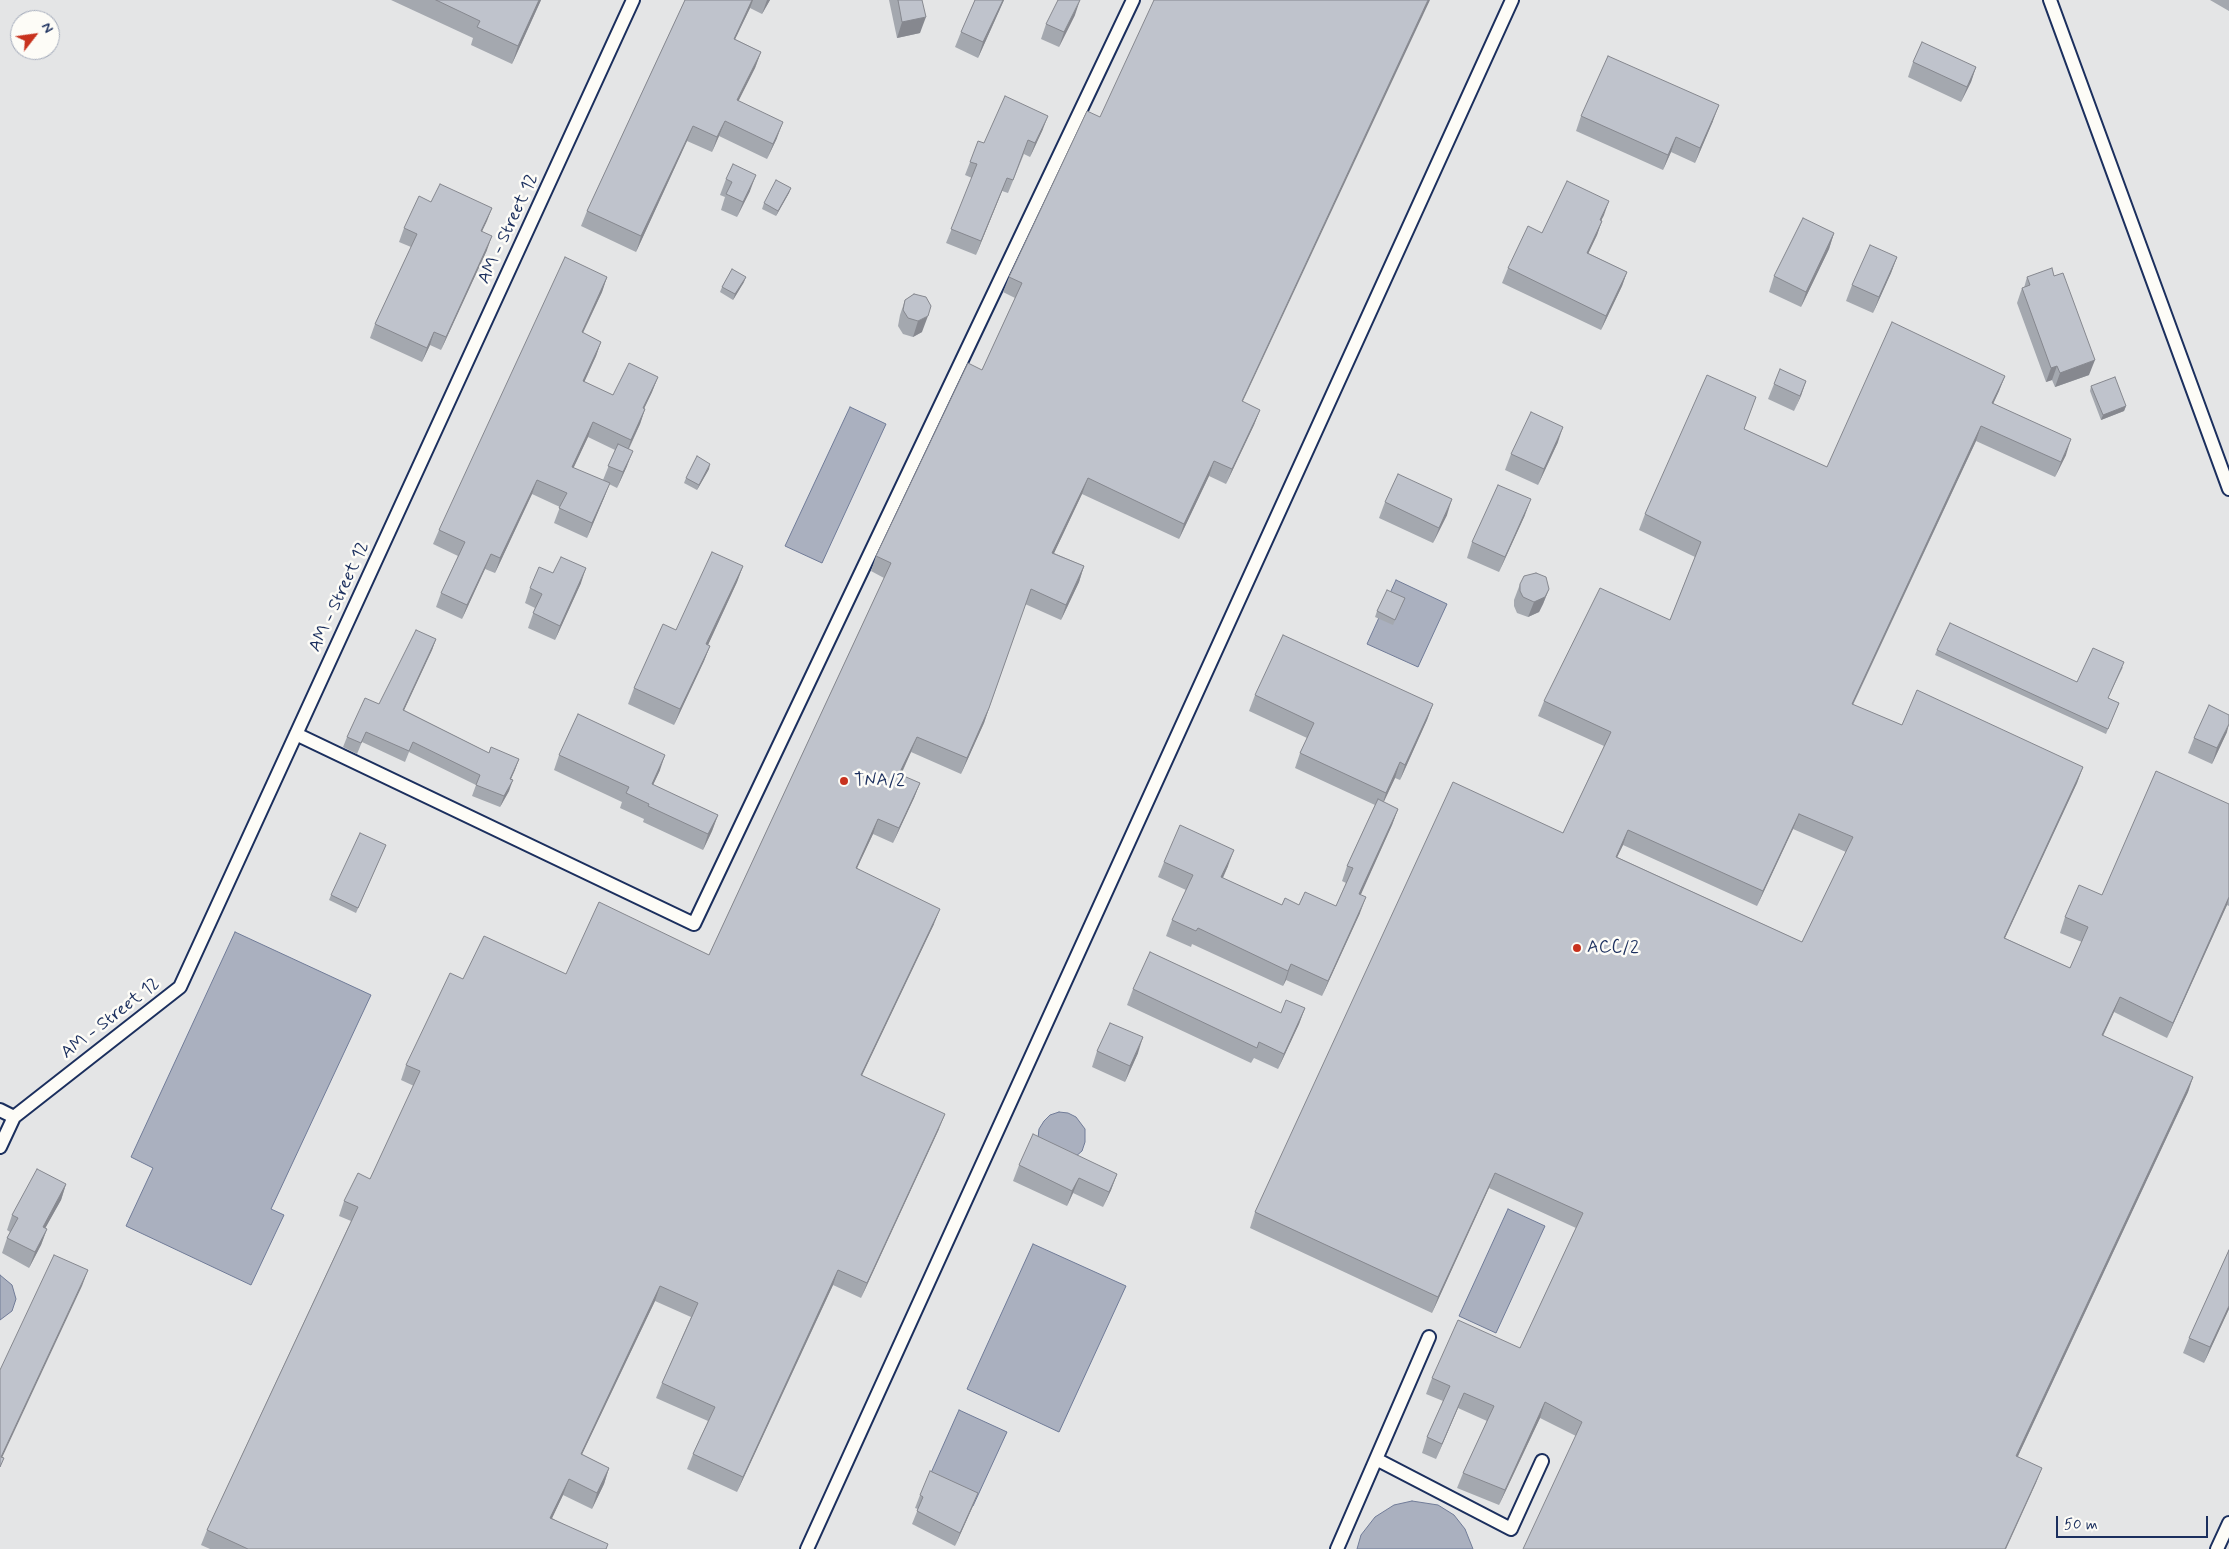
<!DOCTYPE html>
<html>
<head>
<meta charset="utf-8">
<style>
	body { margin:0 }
	#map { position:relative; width:2229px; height:1549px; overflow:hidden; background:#f4f4f1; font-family:Mynerve,sans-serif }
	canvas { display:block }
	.north { position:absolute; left:10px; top:10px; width:50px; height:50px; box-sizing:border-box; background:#fdfcf7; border:1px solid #a3aaba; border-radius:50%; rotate:60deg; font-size:14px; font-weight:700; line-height:20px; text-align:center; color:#1b2f5e }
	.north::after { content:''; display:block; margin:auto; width:18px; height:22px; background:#c8321e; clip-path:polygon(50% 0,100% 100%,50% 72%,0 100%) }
	.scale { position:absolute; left:2056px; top:1516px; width:152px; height:22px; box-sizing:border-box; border:2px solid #1b2f5e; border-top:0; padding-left:6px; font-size:15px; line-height:18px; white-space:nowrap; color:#1b2f5e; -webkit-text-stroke:4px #fdfcf7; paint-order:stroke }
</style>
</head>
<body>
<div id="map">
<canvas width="2229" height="1549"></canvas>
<div class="north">N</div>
<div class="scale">50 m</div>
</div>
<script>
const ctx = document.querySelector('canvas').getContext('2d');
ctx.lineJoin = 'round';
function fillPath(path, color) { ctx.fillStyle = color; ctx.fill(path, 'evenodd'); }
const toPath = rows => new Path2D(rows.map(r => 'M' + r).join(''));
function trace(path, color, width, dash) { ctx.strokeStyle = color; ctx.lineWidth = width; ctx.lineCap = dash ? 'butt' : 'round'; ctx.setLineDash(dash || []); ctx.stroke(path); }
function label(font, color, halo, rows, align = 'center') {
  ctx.font = font + ' Mynerve,sans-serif'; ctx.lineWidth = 5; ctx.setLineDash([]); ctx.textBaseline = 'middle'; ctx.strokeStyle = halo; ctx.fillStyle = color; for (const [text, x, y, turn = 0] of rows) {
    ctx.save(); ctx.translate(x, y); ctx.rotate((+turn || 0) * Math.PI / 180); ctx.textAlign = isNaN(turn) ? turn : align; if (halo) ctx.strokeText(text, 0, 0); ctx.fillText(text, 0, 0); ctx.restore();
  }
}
const built = toPath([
	[0,0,2229,0,2229,1549,0,1549],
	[20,20,50,20,50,50,20,50]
]);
const water = toPath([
	[850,407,886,424,822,563,785,546,850,407],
	[1396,580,1447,604,1418,667,1367,644,1396,580],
	[235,932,371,995,271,1209,284,1215,251,1285,126,1226,153,1168,131,1157,235,932],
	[1059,1112,1068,1113,1076,1117,1085,1129,1085,1142,1082,1151,1075,1157,1038,1138,1039,1129,1044,1121,1050,1115,1059,1112],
	[1508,1209,1545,1226,1496,1333,1459,1316,1508,1209],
	[1033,1244,1126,1286,1059,1432,967,1389,1033,1244],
	[0,1275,12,1285,16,1299,12,1311,0,1320,0,1275],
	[959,1410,1007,1432,973,1506,926,1484,959,1410],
	[1412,1501,1438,1505,1454,1515,1465,1529,1473,1549,1357,1549,1361,1535,1375,1517,1394,1505,1412,1501]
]);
const service = toPath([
	[2050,0,2229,489],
	[296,734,694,924,1133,0],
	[0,1110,14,1117],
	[0,1147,14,1117,180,987,633,0],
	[1376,1459,1511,1529,1542,1461],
	[807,1549,1512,0],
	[1337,1549,1429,1337],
	[2217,1549,2229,1523]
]);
const wall = toPath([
	[391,0,541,0,512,64,471,45,473,38],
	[685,0,770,0,762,14,750,8,735,39,761,52,755,68,738,101,777,138,767,159,719,136,712,152,687,141,636,252,581,226,587,211],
	[889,0,922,0,920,33,897,38],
	[975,0,1004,0,978,58,955,47,961,32],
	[2210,0,2229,0,2229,11],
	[1075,15,1059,47,1041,39,1046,24],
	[1913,62,1976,67,1971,82,1961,102,1908,77],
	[1087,111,1243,402,1260,410,1254,425,1226,484,1209,476,1179,539,1082,494,1054,553,1084,566,1079,582,1061,620,1025,604,984,723,961,774,911,752,901,775,920,783,914,798,893,843,873,834,857,868,934,924,862,1075,939,1129,861,1298,833,1285,737,1492,687,1469,693,1454,708,1421,656,1398,662,1383,691,1317,655,1301,582,1454,609,1468,604,1484,592,1509,563,1495,552,1518,607,1549,210,1549,201,1545,207,1530,351,1221,339,1216,344,1201,370,1179,414,1086,401,1080,406,1065,463,979,566,974,709,955,884,578,871,571,876,556,982,370,1015,298,1003,292,1009,277],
	[1581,116,1713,121,1695,163,1671,152,1663,170,1576,131],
	[1043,129,1030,157,1024,154,1008,193,1002,191,976,255,946,243,972,178,965,175,970,162,984,143],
	[726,179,750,191,737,217,721,210,725,197,720,195],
	[791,188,789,193,776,216,762,209,764,203],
	[431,202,492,208,482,231,487,250,441,350,430,345,422,362,370,338,375,324,411,247,399,242,404,228],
	[1604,215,1601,221,1602,221,1597,235,1588,253,1627,272,1622,286,1601,330,1502,283,1508,268,1542,233],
	[1834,233,1829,249,1801,307,1769,292,1774,276],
	[1897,257,1891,273,1873,313,1846,301,1852,285],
	[607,277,602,292,583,333,601,342,596,356,584,382,613,395,658,377,652,392,644,409,645,409,640,424,629,449,627,466,617,488,609,484,604,498,587,538,554,523,560,507,532,494,495,573,485,569,462,619,436,607,441,593,458,556,433,544,439,530],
	[588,437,615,450,603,480,573,468],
	[2027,277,2089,375,2055,387,2052,380,2046,382,2017,303,2022,288,2024,288],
	[744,282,733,300,720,292,722,287],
	[914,294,922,332,913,337,903,334,898,326,900,315,905,300],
	[2005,376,1999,391,1993,404,2066,455,2055,477,1976,441,1853,705,1902,725,2083,767,2077,783,2005,938,2070,968,2082,942,2060,933,2065,917,2102,895,2229,804,2229,906,2227,905,2167,1038,2114,1012,2103,1036,2193,1077,2188,1092,2018,1456,2036,1483,1576,1436,1540,1418,1499,1505,1457,1488,1463,1473,1487,1421,1458,1408,1436,1459,1422,1453,1427,1437,1443,1401,1426,1394,1432,1378,1520,1348,1576,1228,1489,1188,1432,1313,1250,1228,1255,1212,1563,833,1604,746,1538,716,1544,701,1670,620,1695,557,1639,530,1645,514,1756,397,1744,429,1827,467],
	[1793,829,1846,852,1802,942,1617,857,1623,845,1757,906],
	[1806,381,1794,411,1768,399,1774,384],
	[2091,386,2126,406,2124,411,2101,420,2090,391],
	[1558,442,1538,485,1505,470,1511,454],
	[709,469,697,490,684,483,686,478],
	[1385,502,1447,515,1433,543,1379,518],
	[1525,515,1499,572,1467,558,1472,542],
	[743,566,737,582,708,645,710,646,704,661,674,725,628,704,634,688,676,630],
	[553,573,581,583,555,640,528,628,535,608,525,603,530,588],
	[1520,584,1549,589,1543,604,1539,612,1528,617,1517,613,1514,606,1514,600],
	[1405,598,1393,625,1375,617,1377,611],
	[436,639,432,650,404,710,489,753,519,759,511,779,509,791,500,807,472,796,476,785,409,752,405,762,362,742,357,754,343,747,347,737,379,704],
	[1937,650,2077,682,2123,667,2108,698,2119,703,2106,734,1935,655],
	[1255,695,1433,704,1427,720,1400,780,1395,778,1383,802,1398,809,1392,825,1360,895,1360,913,1322,996,1286,980,1283,986,1192,944,1191,947,1166,936,1172,920,1186,890,1158,877,1164,862,1228,866,1223,878,1282,905,1299,905,1336,906,1346,883,1342,881,1347,866,1375,805,1295,768,1300,753,1307,738,1249,711],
	[2227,732,2212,764,2188,753,2194,738],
	[559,755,660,770,653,785,718,815,712,831,703,850,643,822,644,819,620,808,622,802,554,770],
	[386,845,356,913,329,900,331,895],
	[1133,989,1281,1013,1305,1008,1299,1024,1278,1069,1254,1058,1251,1063,1127,1005],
	[1097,1051,1138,1053,1125,1082,1092,1067],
	[1019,1165,1117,1174,1111,1190,1103,1207,1073,1193,1067,1206,1013,1181],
	[66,1184,61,1200,45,1228,47,1229,41,1245,29,1268,2,1253,7,1238,10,1232,7,1230,12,1215],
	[2229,1250,2229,1309,2204,1363,2183,1353,2189,1338],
	[920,1495,973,1506,955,1546,912,1524,918,1509,915,1508]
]);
const shadedWall = toPath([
	[539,0,541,0,512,64,518,46],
	[752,0,753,0,750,8,728,54,734,39],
	[767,0,770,0,762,14],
	[1003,0,1004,0,978,58,983,42],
	[1080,0,1075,15,1059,47,1064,32],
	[1428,0,1430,0,1236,416,1242,401],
	[926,17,920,33,897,38,902,22],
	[761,52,755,68,731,116,737,100],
	[1976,67,1971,82,1961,102,1967,87],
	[1719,105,1713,121,1695,163,1700,148],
	[1048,116,1043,129,1030,157,1035,143],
	[725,121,719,136,712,152,717,137],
	[783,122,777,138,767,159,773,144],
	[693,126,687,141,636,252,641,236],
	[1676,137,1671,152,1663,170,1668,155],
	[756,175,750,191,737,217,743,202],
	[1007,178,1002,191,976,255,981,241],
	[791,188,789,193,776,216,778,211],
	[1609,201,1604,215,1594,234,1600,220],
	[492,208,487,221,476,244,481,231],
	[1602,221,1597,235,1582,267,1587,253],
	[1834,233,1829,249,1801,307,1806,292],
	[492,236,487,250,441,350,446,337],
	[1897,257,1891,273,1873,313,1879,297],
	[1627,272,1622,286,1601,330,1606,316],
	[607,277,602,292,576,347,582,332],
	[746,277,744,282,733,300,735,294],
	[928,316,922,332,913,337,918,321],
	[434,332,430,345,422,362,427,348],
	[601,342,596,356,578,396,583,381],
	[2095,360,2089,375,2055,387,2060,373],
	[2057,366,2052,380,2046,382,2051,368],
	[2005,376,1999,391,1986,419,1992,403],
	[658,377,652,392,637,423,643,408],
	[1806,381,1801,396,1794,411],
	[2126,406,2124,411,2101,420,2103,415],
	[645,409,640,424,626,454,631,440],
	[1260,410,1254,425,1226,484,1232,469],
	[593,422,588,437,567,482,572,467],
	[1981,426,1976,441,1846,719,1852,704],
	[1563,427,1558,442,1538,485,1544,469],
	[2071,439,2066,455,2055,477,2061,462],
	[633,451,627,466,617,488,623,472],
	[1214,461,1209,476,1179,539,1184,524],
	[710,464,709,469,697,490,699,485],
	[1088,478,1082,494,1047,568,1052,553],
	[537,480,532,494,495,573,500,558],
	[610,483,604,498,587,538,592,523],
	[1452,499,1447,515,1433,543,1439,528],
	[1531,499,1525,515,1499,572,1505,557],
	[491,554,485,569,462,619,467,605],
	[743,566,737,582,701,660,706,644],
	[1084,566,1079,582,1061,620,1066,605],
	[586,568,581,583,555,640,560,626],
	[1549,589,1543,604,1539,612,1528,617,1534,602],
	[436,639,432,650,399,721,403,710],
	[710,646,704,661,674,725,680,709],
	[1433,704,1427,720,1400,780,1405,765],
	[989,708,984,723,961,774,967,758],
	[2229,724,2227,732,2212,764,2217,748],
	[917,737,911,752,894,789,899,774],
	[665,755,660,770,646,800,652,784],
	[519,759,515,770,506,790,510,779],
	[1400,762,1395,778,1381,808,1386,793],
	[2083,767,2077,783,1998,953,2004,938],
	[513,780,509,791,500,807,504,796],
	[920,783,914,798,893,843,899,828],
	[1398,809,1392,825,1354,910,1359,894],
	[1799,814,1793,829,1757,906,1763,891],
	[718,815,712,831,703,850,708,834],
	[878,819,873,834,850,883,856,868],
	[1628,830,1623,845,1610,872,1616,857],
	[1234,850,1228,866,1216,892,1221,877],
	[1366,897,1360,913,1322,996,1328,981],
	[2229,897,2227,905,2167,1038,2173,1023],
	[940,909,934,924,855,1090,861,1075],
	[1291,964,1286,980,1283,986,1288,971],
	[2120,997,2114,1012,2096,1050,2102,1035],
	[1305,1008,1299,1024,1278,1069,1284,1054],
	[1143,1037,1138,1053,1125,1082,1130,1066],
	[2193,1077,2188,1092,2011,1471,2016,1456],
	[945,1114,939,1129,861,1298,867,1283],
	[1495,1173,1489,1188,1432,1313,1438,1297],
	[1117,1174,1111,1190,1103,1207,1109,1192],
	[1079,1178,1073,1193,1067,1206,1072,1191],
	[66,1184,61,1200,37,1243,43,1227],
	[47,1229,41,1245,29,1268,35,1252],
	[88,1270,82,1286,0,1462,0,1459],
	[838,1270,833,1285,737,1492,743,1477],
	[660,1286,655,1301,575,1469,581,1454],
	[2229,1306,2229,1309,2204,1363,2210,1347],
	[1464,1393,1458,1408,1436,1459,1442,1444],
	[1545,1402,1540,1418,1499,1505,1505,1490],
	[609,1468,604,1484,592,1509,597,1493],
	[2042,1468,2036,1483,2006,1549,2005,1549],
	[569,1479,563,1495,545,1533,550,1518],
	[978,1493,973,1506,955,1546,960,1533]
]);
const building = toPath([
	[436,0,539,0,518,46,477,27,480,21,436,0],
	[685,0,752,0,734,39,761,52,737,100,783,122,773,144,725,121,717,137,693,126,641,236,587,211,685,0],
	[898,0,922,0,926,17,902,22,898,0],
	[975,0,1003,0,983,42,961,32,975,0],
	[1058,0,1080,0,1064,32,1046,24,1058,0],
	[1154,0,1428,0,1242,401,1260,410,1232,469,1214,461,1184,524,1088,478,1052,553,1084,566,1066,605,1031,589,989,708,967,758,917,737,899,774,920,783,899,828,878,819,856,868,940,909,861,1075,945,1114,867,1283,838,1270,743,1477,693,1454,715,1407,662,1383,698,1303,660,1286,581,1454,609,1468,597,1493,569,1479,550,1518,608,1544,606,1549,248,1549,207,1530,358,1207,344,1201,358,1173,370,1179,420,1071,406,1065,450,973,463,979,484,936,566,974,599,902,709,955,891,563,876,556,968,363,982,370,1022,283,1009,277,1087,111,1100,117,1154,0],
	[1922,42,1976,67,1967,87,1913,62,1922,42],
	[1608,56,1719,105,1700,148,1676,137,1668,155,1581,116,1608,56],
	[1005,96,1048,116,1035,143,1028,140,1013,180,1007,178,981,241,951,229,977,164,970,162,978,141,984,143,1005,96],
	[733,164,756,175,743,202,726,194,732,182,726,179,733,164],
	[776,180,791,188,778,211,764,203,776,180],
	[1567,181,1609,201,1600,220,1602,221,1587,253,1627,272,1606,316,1508,268,1528,226,1542,233,1567,181],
	[440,184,492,208,481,231,492,236,446,337,434,332,427,348,375,324,417,234,404,228,419,196,431,202,440,184],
	[1803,218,1834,233,1806,292,1774,276,1803,218],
	[1870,245,1897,257,1879,297,1852,285,1870,245],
	[565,257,607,277,582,332,601,342,583,381,613,395,629,363,658,377,643,408,645,409,631,440,593,422,572,467,610,483,592,523,559,508,567,493,537,480,500,558,491,554,467,605,441,593,465,542,439,530,565,257],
	[2052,268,2054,276,2063,273,2095,360,2060,373,2057,366,2051,368,2022,288,2030,285,2027,277,2052,268],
	[732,269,746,277,735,294,722,287,732,269],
	[914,294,926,297,931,306,928,316,918,321,908,318,903,310,905,300,914,294],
	[1892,322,2005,376,1992,403,2071,439,2061,462,1981,426,1852,704,1902,725,1917,690,2083,767,2004,938,2070,968,2088,927,2065,917,2079,885,2102,895,2156,771,2229,804,2229,897,2173,1023,2120,997,2102,1035,2193,1077,2016,1456,2042,1468,2005,1549,1523,1549,1582,1422,1545,1402,1505,1490,1463,1473,1494,1406,1464,1393,1442,1444,1427,1437,1450,1386,1432,1378,1458,1320,1520,1348,1583,1213,1495,1173,1438,1297,1255,1212,1453,782,1563,833,1611,732,1544,701,1600,588,1670,620,1701,542,1645,514,1707,375,1756,397,1744,429,1827,467,1892,322],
	[1799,814,1853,837,1802,942,1616,857,1628,830,1763,891,1799,814],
	[1780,369,1806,381,1800,396,1774,384,1780,369],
	[2115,377,2126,406,2103,415,2091,386,2115,377],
	[1531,412,1563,427,1544,469,1511,454,1531,412],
	[618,444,633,451,623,472,608,466,618,444],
	[697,456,710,464,699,485,686,478,697,456],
	[1398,474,1452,499,1439,528,1385,502,1398,474],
	[1498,485,1531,499,1505,557,1472,542,1498,485],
	[712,552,743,566,706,644,710,646,680,709,634,688,663,624,676,630,712,552],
	[561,557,586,568,560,626,533,613,542,594,530,588,539,567,553,573,561,557],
	[1536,573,1546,577,1549,589,1545,597,1534,602,1523,597,1520,591,1520,584,1524,576,1536,573],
	[1387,590,1405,598,1395,620,1377,611,1387,590],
	[1950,623,2077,682,2093,648,2124,662,2108,698,2119,703,2108,729,1937,650,1950,623],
	[416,630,436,639,403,710,489,753,491,747,519,759,510,779,513,780,504,796,476,785,480,775,413,742,409,751,366,732,361,743,347,737,365,698,379,704,416,630],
	[1283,635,1433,704,1405,765,1400,762,1386,793,1300,753,1314,723,1255,695,1283,635],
	[2209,705,2229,715,2229,724,2217,748,2194,738,2209,705],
	[578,714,665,755,652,784,718,815,708,834,648,806,649,804,626,793,629,787,559,755,578,714],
	[1378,799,1398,809,1359,894,1366,897,1328,981,1291,964,1288,971,1198,928,1196,931,1172,920,1193,875,1164,862,1180,825,1234,850,1221,877,1282,905,1285,898,1299,905,1305,892,1336,906,1353,868,1347,866,1378,799],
	[360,833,386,845,358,908,331,895,360,833],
	[1150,952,1281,1013,1286,1000,1305,1008,1284,1054,1259,1042,1257,1048,1133,989,1150,952],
	[1110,1023,1143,1037,1130,1066,1097,1051,1110,1023],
	[1033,1134,1117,1174,1109,1192,1079,1178,1072,1191,1019,1165,1033,1134],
	[37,1169,66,1184,43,1227,47,1229,35,1252,7,1238,18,1218,12,1215,37,1169],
	[2229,1250,2229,1306,2210,1347,2189,1338,2229,1250],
	[54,1255,88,1270,1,1457,4,1458,0,1467,0,1370,54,1255],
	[930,1471,978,1493,960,1533,917,1511,923,1497,920,1495,930,1471]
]);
const markers = [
	[844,781,5,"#c8321e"],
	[1577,948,5,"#c8321e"]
];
const streetNames = [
	["AM - Street 12",509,229,-65],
	["AM - Street 12",340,597,-65],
	["AM - Street 12",111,1019,-38]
];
const poiNames = [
	["TNA/2",854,781],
	["ACC/2",1587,948]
];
fillPath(built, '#e4e5e6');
fillPath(water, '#aab0bf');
trace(water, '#717c98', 1);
trace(service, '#1b2f5e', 16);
trace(service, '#fdfcf7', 12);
fillPath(wall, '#a4a8af');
fillPath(shadedWall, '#86888f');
fillPath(building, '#bfc3cc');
trace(building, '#86888f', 1);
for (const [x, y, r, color] of markers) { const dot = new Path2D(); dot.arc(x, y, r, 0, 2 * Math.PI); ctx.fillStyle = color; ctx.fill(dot); trace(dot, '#fdfcf7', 2); }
label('18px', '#1b2f5e', '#fdfcf7', streetNames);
label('18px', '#1b2f5e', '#fdfcf7', poiNames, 'left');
</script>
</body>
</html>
